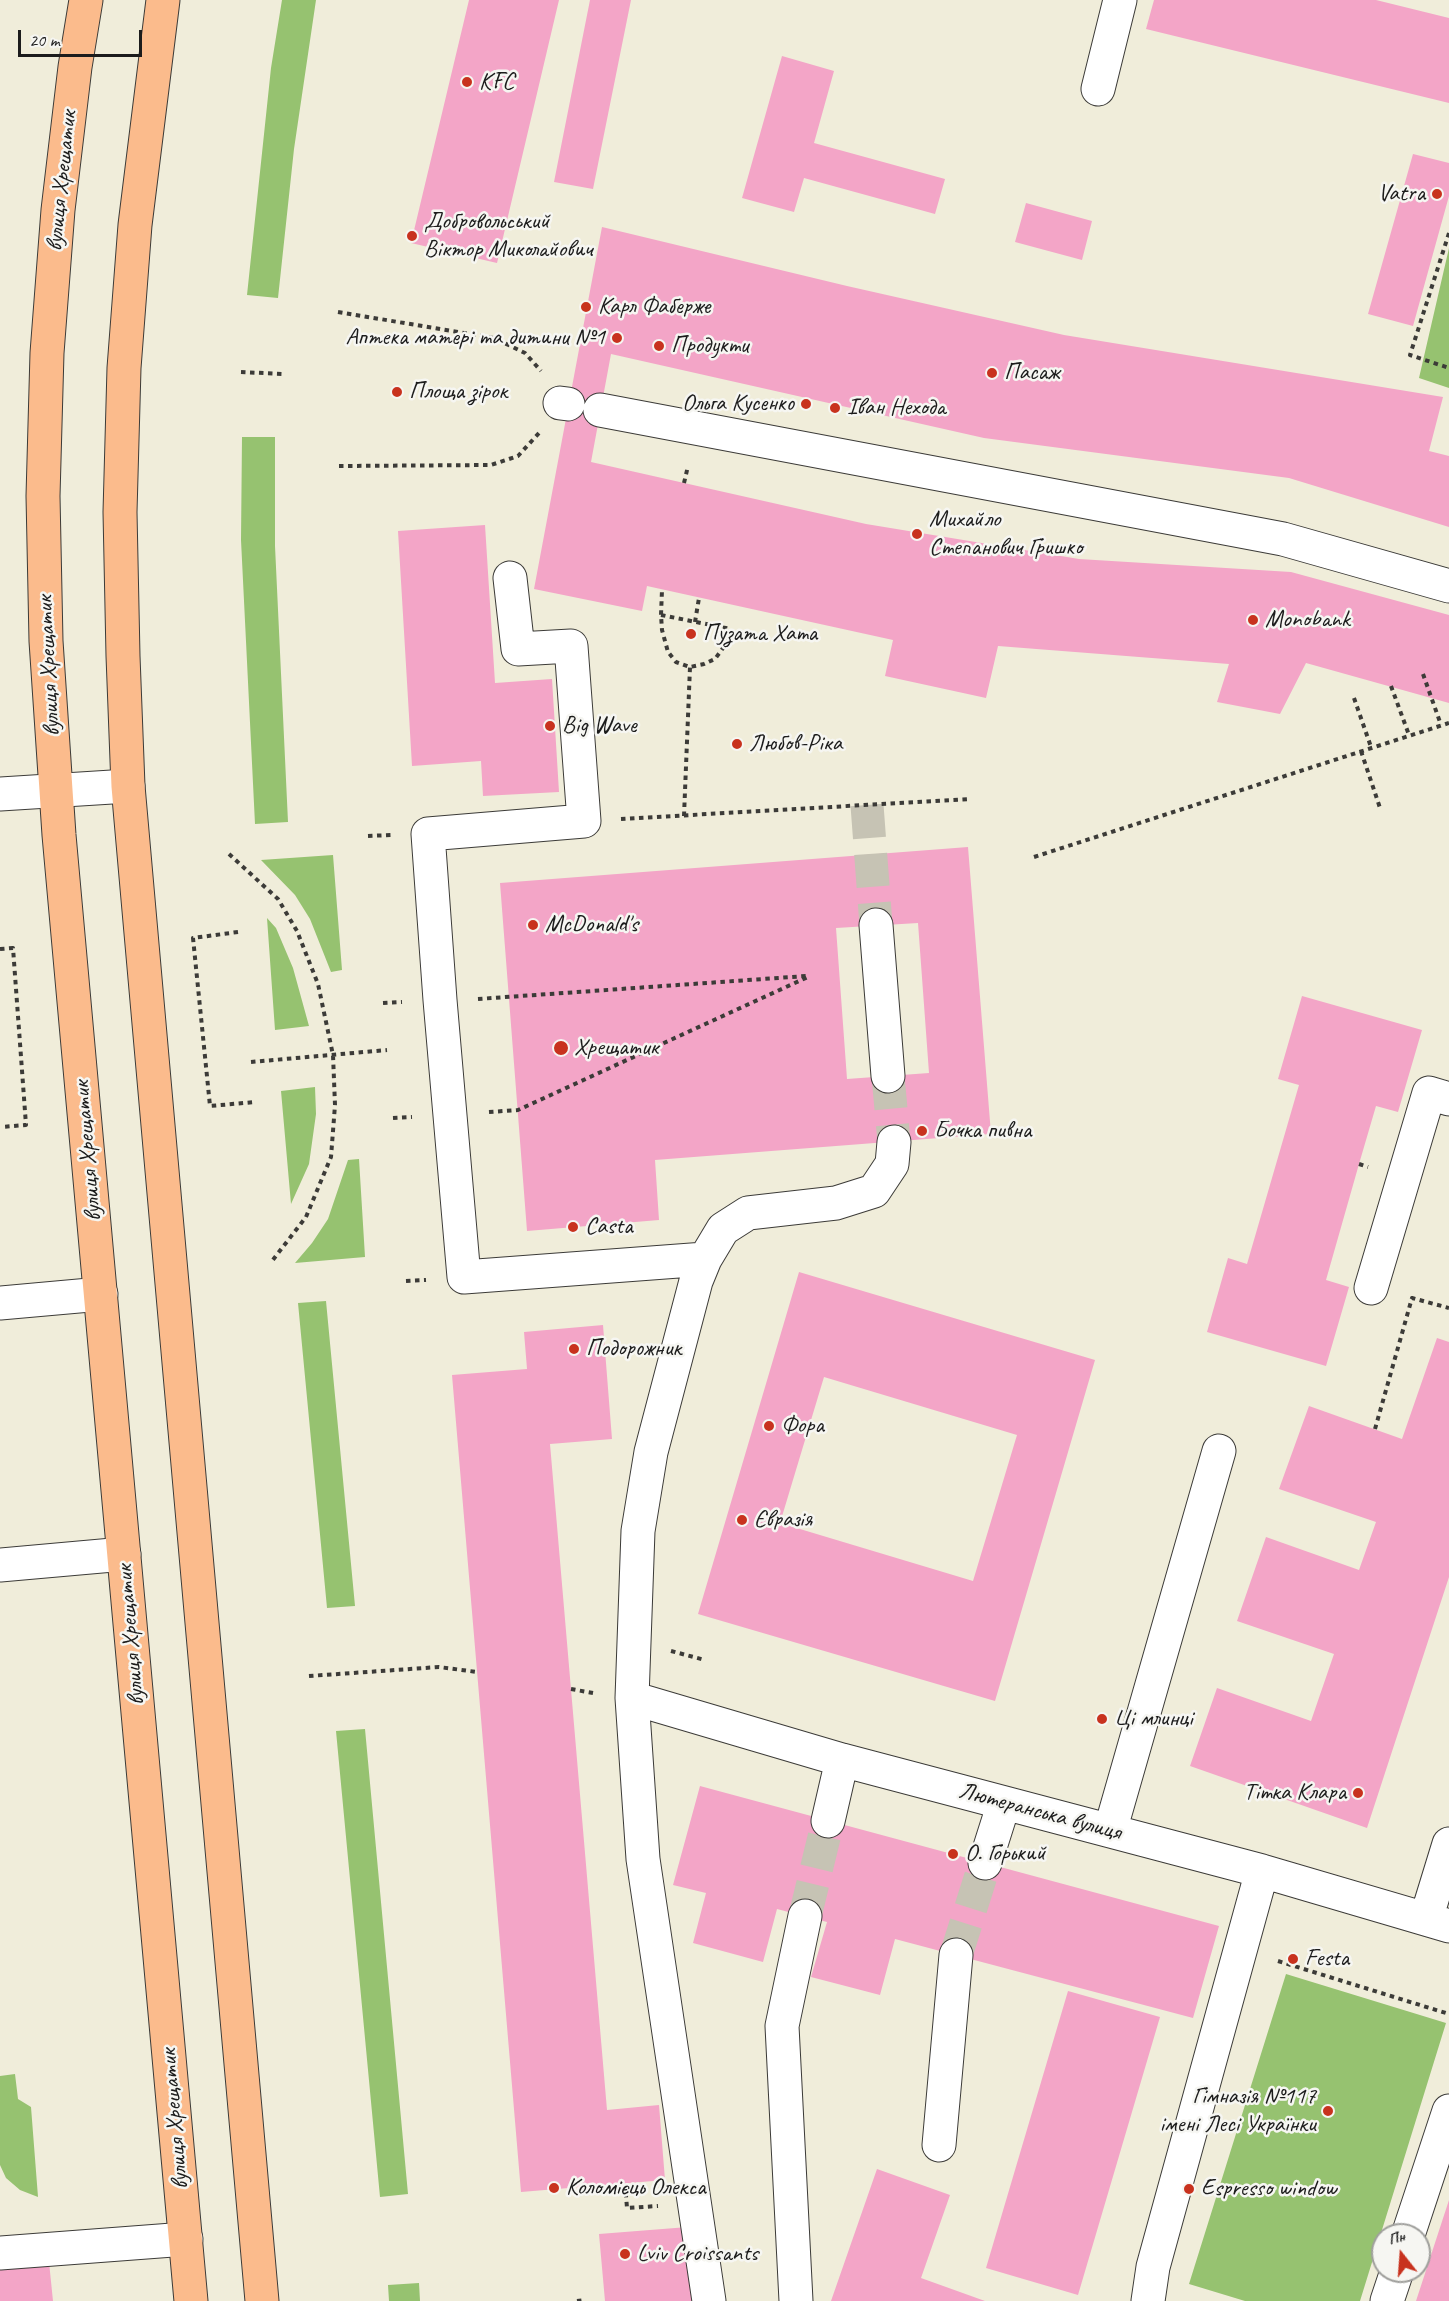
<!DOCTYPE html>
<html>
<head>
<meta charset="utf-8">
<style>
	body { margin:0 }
	#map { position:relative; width:1449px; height:2301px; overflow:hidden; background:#f0edda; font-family:Caveat,sans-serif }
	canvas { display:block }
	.north { position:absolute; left:1371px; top:2223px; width:60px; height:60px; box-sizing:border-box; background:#f6f6f2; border:2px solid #9f9f9c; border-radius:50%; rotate:343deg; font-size:16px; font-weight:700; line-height:24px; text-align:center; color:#1c1c1c }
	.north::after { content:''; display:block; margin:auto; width:21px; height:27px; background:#c8321e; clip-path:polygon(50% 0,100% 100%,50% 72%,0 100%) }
	.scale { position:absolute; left:18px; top:30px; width:124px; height:27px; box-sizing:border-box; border:3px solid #1c1c1c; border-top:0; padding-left:8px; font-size:18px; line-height:21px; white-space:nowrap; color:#1c1c1c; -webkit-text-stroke:4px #f6f6f2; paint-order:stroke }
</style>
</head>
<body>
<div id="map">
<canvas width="1449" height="2301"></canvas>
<div class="north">Пн</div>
<div class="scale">20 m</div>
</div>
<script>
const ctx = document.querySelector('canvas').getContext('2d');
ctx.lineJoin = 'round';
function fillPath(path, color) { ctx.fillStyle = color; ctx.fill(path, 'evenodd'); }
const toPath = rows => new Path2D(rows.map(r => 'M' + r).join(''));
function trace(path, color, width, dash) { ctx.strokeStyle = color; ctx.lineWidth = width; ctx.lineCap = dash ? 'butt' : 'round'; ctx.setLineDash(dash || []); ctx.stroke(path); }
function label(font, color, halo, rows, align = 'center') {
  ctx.font = font + ' Caveat,sans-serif'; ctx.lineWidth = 5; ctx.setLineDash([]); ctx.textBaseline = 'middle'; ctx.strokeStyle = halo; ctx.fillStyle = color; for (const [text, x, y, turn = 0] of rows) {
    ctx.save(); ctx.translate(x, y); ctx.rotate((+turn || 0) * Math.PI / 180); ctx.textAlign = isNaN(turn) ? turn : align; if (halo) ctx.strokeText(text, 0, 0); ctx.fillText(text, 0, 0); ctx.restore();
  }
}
const green = toPath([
	[282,0,316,0,294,149,278,298,247,295,271,68],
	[1449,248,1449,388,1419,378],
	[242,437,275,437,275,546,288,822,255,824,241,540],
	[333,855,342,970,331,972,310,919,295,895,261,860],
	[267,918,276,928,293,968,309,1026,275,1030],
	[315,1087,316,1114,309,1164,291,1204,281,1091],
	[359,1159,365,1257,295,1263,312,1243,328,1219,348,1160],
	[326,1301,355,1606,327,1608,298,1303],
	[365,1729,408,2194,380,2197,336,1731],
	[1286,1974,1446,2023,1360,2301,1245,2301,1189,2284],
	[15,2074,18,2099,31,2107,38,2197,20,2190,6,2178,0,2165,0,2076],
	[419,2283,420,2301,389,2301,388,2285]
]);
const building = toPath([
	[469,0,559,0,497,263,411,243],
	[590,0,631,0,593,189,554,182],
	[1154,0,1376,0,1449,18,1449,103,1146,29],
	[782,56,834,71,814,143,945,179,935,214,804,178,794,212,742,198],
	[1413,154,1449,163,1449,196,1413,326,1368,314],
	[1026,203,1092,221,1082,260,1015,242],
	[602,227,847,286,1064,335,1443,397,1429,451,1449,456,1449,527,1289,478,984,438,611,354,591,462,866,524,1079,559,1291,572,1449,615,1449,703,1306,663,1280,714,1217,702,1229,664,998,646,986,698,885,676,893,640,647,586,642,611,534,589],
	[485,525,495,683,552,679,559,792,483,796,481,761,412,766,398,531],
	[968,847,991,1134,655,1160,659,1220,527,1231,500,883],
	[918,923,929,1073,847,1079,836,928],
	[1302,996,1422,1030,1398,1112,1376,1106,1359,1164,1326,1280,1349,1287,1326,1366,1207,1332,1228,1258,1247,1264,1299,1085,1278,1079],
	[799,1272,1095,1360,995,1701,698,1614],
	[824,1377,1017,1435,973,1581,780,1523],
	[603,1325,612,1439,550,1444,607,2110,659,2105,665,2180,521,2192,452,1375,527,1369,524,1332],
	[1437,1338,1449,1342,1449,1577,1367,1828,1190,1766,1217,1688,1311,1721,1334,1654,1237,1621,1266,1537,1359,1570,1376,1522,1279,1489,1309,1406,1402,1439],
	[700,1786,1219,1926,1193,2018,895,1939,880,1995,811,1977,827,1922,777,1909,763,1962,693,1943,706,1893,673,1885],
	[1068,1991,1160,2017,1078,2295,986,2268],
	[877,2169,950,2195,921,2278,985,2301,831,2301],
	[1449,2200,1449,2301,1416,2301],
	[688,2227,694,2301,605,2301,599,2234],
	[49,2262,53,2301,0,2301,0,2267]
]);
const minorTunnel = toPath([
	[867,805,876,925],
	[888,1076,894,1142],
	[805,1916,828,1821],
	[956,1955,985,1863]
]);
const path = toPath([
	[1449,233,1410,355,1449,368],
	[338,312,494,338,525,353,541,371],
	[241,372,284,374],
	[339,466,491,465,518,456,539,433],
	[684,483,688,466],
	[661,615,731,629,726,644,715,659,704,664,690,667,676,662,668,652,662,630,661,615,662,590],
	[695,622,699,598],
	[1423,674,1441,725],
	[1391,686,1409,735],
	[1354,698,1371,747],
	[1361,751,1380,808],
	[684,816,690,667],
	[621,819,970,799],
	[368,836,391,835],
	[229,854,278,899,297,931,318,984,333,1055,335,1105,331,1157,306,1217,272,1261],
	[1034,857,1449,723],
	[238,932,193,938,210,1106,255,1102],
	[0,949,13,948,26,1125,1,1127],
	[478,999,806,976],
	[383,1003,402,1002],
	[251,1062,387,1050],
	[489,1112,518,1110,810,976],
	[393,1118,412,1117],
	[1359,1164,1368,1167],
	[406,1281,426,1280],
	[1375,1429,1412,1298,1449,1308],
	[671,1651,705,1660],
	[309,1676,439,1667,477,1672],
	[571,1689,593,1693],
	[1278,1961,1449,2014],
	[625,2184,627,2208,658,2206],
	[577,2301,585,2300]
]);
const minor = toPath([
	[1098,89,1120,0],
	[560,403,568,404],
	[600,410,1283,539,1449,586],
	[510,578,518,649,571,646,584,821,428,834,440,1000,464,1277,705,1259],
	[0,794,128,786],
	[876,925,888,1076],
	[1371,1288,1429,1093,1449,1099],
	[0,1303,101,1294],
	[0,1565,124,1554],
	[632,1698,842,1760,1262,1871,1449,1926],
	[828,1821,842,1760],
	[1110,1831,1219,1451],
	[985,1863,1004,1803],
	[1426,1919,1449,1844],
	[939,2145,956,1955],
	[1408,2235,1449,2111],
	[0,2253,186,2239],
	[709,2301,643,1859,632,1698,638,1531,651,1452,696,1281,705,1259,723,1229,748,1213,836,1203,874,1191,892,1164,894,1142],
	[796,2301,782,2026,805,1916],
	[1148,2301,1153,2267,1262,1871],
	[1387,2301,1397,2271]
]);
const major = toPath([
	[86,0,75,67,58,210,47,353,43,496,46,641,59,835,191,2301],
	[163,0,135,225,124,368,120,512,123,656,128,786,262,2301]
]);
const markers = [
	[467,82,6,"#c8321e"],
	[1437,194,6,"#c8321e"],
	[412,236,6,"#c8321e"],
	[586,307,6,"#c8321e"],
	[617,338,6,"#c8321e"],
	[659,346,6,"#c8321e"],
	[992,373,6,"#c8321e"],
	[397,392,6,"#c8321e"],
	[806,404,6,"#c8321e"],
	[835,408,6,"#c8321e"],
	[917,534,6,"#c8321e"],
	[1253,620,6,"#c8321e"],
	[691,634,6,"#c8321e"],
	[550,726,6,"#c8321e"],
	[737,744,6,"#c8321e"],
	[533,925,6,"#c8321e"],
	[561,1048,8,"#c8321e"],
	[922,1131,6,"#c8321e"],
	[573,1227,6,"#c8321e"],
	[574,1349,6,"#c8321e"],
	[769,1426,6,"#c8321e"],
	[742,1520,6,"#c8321e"],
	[1102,1719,6,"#c8321e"],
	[1358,1793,6,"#c8321e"],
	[953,1854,6,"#c8321e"],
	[1293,1959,6,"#c8321e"],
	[1328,2111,6,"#c8321e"],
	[554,2188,6,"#c8321e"],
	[1189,2189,6,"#c8321e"],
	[625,2254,6,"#c8321e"]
];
const poiNames = [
	["KFC",479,82],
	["Vatra",1425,194,"right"],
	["Добровольський",424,222],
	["Віктор Миколайович",424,250],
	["Карл Фаберже",598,307],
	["Аптека матері та дитини №1",605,338,"right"],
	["Продукти",671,346],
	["Пасаж",1004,373],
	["Площа зірок",409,392],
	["Ольга Кусенко",794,404,"right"],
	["Іван Нехода",847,408],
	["Михайло",929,520],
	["Степанович Гришко",929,548],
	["Monobank",1265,620],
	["Пузата Хата",703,634],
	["Big Wave",562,726],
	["Любов-Ріка",749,744],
	["McDonald's",545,925],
	["Хрещатик",574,1048],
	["Бочка пивна",934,1131],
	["Casta",585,1227],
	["Подорожник",586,1349],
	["Фора",781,1426],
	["Євразія",754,1520],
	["Ці млинці",1114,1719],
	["Тітка Клара",1346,1793,"right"],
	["О. Горький",965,1854],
	["Festa",1305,1959],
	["Гімназія №117",1316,2097,"right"],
	["імені Лесі Українки",1316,2125,"right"],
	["Коломієць Олекса",566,2188],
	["Espresso window",1201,2189],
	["Lviv Croissants",637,2254]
];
const streetNames = [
	["вулиця Хрещатик",62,181,-84],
	["вулиця Хрещатик",49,666,-93],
	["вулиця Хрещатик",88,1151,-95],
	["вулиця Хрещатик",131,1635,-95],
	["Лютеранська вулиця",1040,1812,15],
	["вулиця Хрещатик",175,2119,-95]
];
fillPath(green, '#96c270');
fillPath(building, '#f3a5c7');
trace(minorTunnel, '#c6c3b4', 33, [33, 16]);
trace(minor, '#3c3b38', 35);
trace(major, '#3c3b38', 35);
trace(path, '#3c3b38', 4, [4.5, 4.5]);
trace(minor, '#fff', 33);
trace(major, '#fbbb8c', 33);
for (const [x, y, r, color] of markers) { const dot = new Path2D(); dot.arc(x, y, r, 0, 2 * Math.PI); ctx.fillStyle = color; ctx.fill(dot); trace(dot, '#f6f6f2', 2); }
label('24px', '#1c1c1c', '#f6f6f2', poiNames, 'left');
label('24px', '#1c1c1c', '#f6f6f2', streetNames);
</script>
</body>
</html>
